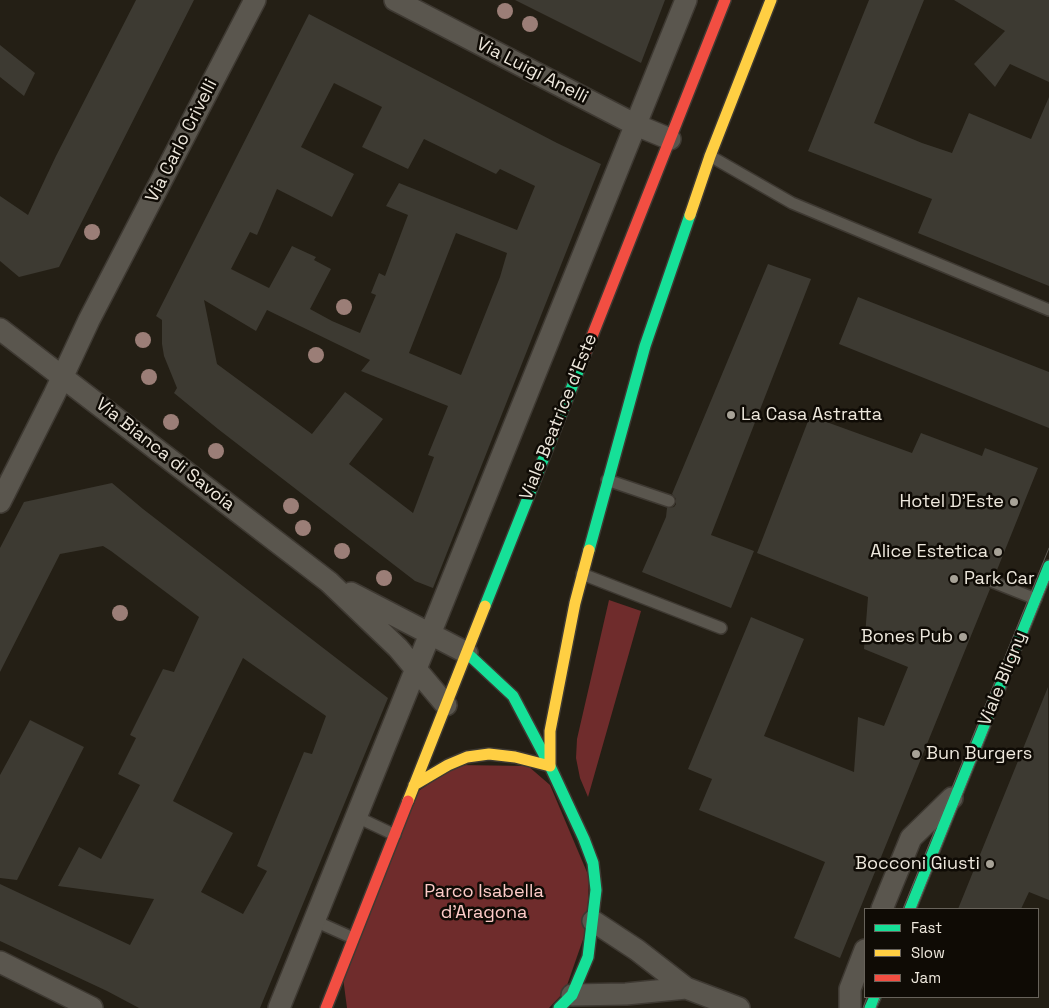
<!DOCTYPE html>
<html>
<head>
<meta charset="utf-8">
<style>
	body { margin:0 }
	#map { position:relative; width:1049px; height:1008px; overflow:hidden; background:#241f15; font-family:"Space Grotesk",sans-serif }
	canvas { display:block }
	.legend { position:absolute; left:864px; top:908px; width:175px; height:90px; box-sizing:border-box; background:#0f0b05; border:1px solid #68635b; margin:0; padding:6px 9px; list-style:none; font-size:15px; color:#eee8dd }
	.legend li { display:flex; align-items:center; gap:10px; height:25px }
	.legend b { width:25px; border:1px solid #68635b }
</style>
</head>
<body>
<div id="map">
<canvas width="1049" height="1008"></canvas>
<ul class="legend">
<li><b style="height:6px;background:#16e098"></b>Fast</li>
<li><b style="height:6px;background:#ffcf43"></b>Slow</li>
<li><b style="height:6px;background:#f24e42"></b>Jam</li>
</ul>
</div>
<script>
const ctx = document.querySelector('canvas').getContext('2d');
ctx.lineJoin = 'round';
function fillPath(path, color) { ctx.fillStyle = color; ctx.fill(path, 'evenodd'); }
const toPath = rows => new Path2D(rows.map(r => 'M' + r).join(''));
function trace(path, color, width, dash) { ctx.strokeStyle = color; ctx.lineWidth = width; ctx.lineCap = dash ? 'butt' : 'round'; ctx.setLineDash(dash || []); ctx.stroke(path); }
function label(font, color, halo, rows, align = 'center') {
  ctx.font = font + ' "Space Grotesk",sans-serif'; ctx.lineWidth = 5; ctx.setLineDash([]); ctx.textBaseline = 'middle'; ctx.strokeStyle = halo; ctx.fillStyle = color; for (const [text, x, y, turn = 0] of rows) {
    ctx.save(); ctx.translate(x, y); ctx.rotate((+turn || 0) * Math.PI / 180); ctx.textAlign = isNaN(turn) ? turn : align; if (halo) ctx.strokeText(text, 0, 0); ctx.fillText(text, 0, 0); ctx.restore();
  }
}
const green = toPath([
	[609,600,641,611,588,797,580,778,576,758,577,739],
	[457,765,528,766,550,785,589,877,587,928,565,991,549,1008,347,1008,342,970,417,792]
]);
const building = toPath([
	[136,0,194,0,59,267,19,277,0,261,0,196,28,215,56,156],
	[515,0,665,0,641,63],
	[869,0,924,0,874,123,922,143,952,153,969,113,1031,139,1049,97,1049,286,918,233,932,199,808,151],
	[954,0,1049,0,1049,82,1010,64,995,87,974,64,1005,31],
	[309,14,557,143,601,164,433,588,415,581,218,429,174,393,177,388,164,356,162,344,162,320,156,316],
	[334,83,382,107,362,147,408,169,424,139,496,174,500,169,535,186,517,230,399,183,386,206,408,215,385,276,379,273,371,293,376,295,360,333,332,321,310,309,331,269,314,260,316,257,292,246,269,288,231,269,250,232,257,235,277,189,332,217,354,174,301,147],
	[456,233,507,253,500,277,461,375,409,353],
	[204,300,256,331,267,310,370,360,361,371,448,406,428,455,434,457,413,513,349,464,383,419,345,392,312,434,217,364],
	[0,45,35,73,24,96,0,77],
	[768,264,811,279,711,535,754,551,731,608,642,572,666,517,667,508,674,507,676,504,676,499,672,494],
	[858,297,1049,372,1049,428,839,344],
	[810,416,912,453,921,433,982,456,985,448,1038,468,995,575,991,575,986,579,986,584,990,589,840,958,794,938,825,862,699,810,712,779,688,769,751,617,804,639,764,736,854,772,858,717,884,726,908,667,864,649,868,597,757,553],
	[112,483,143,509,388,698,260,1008,139,1008,107,991,0,941,0,884,130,945,154,899,58,886,79,847,101,859,140,785,118,774,136,738,130,735,163,669,174,672,199,617,111,551,103,546,60,554,0,672,0,548,24,502],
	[243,658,326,716,312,754,304,752,257,866,267,871,243,914,201,892,233,833,173,801],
	[1048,687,1049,900,1029,892,1021,909,958,909],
	[30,720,84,747,17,880,0,878,0,775]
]);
const lane = toPath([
	[710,156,792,203,1049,310],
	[607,480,669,501],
	[582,574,721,628],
	[993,582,1036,599],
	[357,817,395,835],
	[315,921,353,938]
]);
const street = toPath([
	[395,0,636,125,670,139],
	[0,329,329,582,398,648,446,705],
	[0,502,54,395,89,320,255,0],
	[351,593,467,653],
	[882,909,911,838,952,798],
	[593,921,637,950,686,988,739,1008],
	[0,962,92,1008],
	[572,995,626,994,686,988],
	[279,1008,686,0],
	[850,1008,850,989,865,950]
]);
const fast = toPath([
	[589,550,645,346,690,215],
	[485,606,585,354],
	[467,653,513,696,550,766,584,839,593,863,596,890,588,957,572,995,559,1008],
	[910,909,1049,566],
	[870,1008,875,997]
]);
const slow = toPath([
	[690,215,710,156,771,0],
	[550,766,550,731,575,603,589,550],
	[414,785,448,765,467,757,489,754,515,757,550,766],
	[408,801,485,606]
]);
const jam = toPath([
	[585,354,725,0],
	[326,1008,408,801]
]);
const tram = toPath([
	[903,909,1049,548],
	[916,909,1049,581],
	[863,1008,867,997],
	[876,1008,880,997]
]);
const trees = [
	[505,11],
	[530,24],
	[92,232],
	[344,307],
	[143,340],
	[316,355],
	[149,377],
	[171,422],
	[216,451],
	[291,506],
	[303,528],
	[342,551],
	[384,578],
	[120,613]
];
const markers = [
	[731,415,5,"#a7a297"],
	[1014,502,5,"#a7a297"],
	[998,552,5,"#a7a297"],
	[954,579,5,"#a7a297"],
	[963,637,5,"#a7a297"],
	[916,754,5,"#a7a297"],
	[990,864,5,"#a7a297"]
];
const streetNames = [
	["Via Luigi Anelli",532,71,27],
	["Via Carlo Crivelli",182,141,-63],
	["Viale Beatrice d'Este",559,417,-68],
	["Via Bianca di Savoia",165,455,38],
	["Viale Bligny",1003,679,-68]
];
const poiNames = [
	["La Casa Astratta",741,415,"left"],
	["Hotel D'Este",1004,502],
	["Alice Estetica",988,552],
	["Park Car",964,579,"left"],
	["Bones Pub",953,637],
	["Bun Burgers",926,754,"left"],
	["Bocconi Giusti",980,864]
];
const parkNames = [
	["Parco Isabella",484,892],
	["d'Aragona",484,913]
];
fillPath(green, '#6f2c2c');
fillPath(building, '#3d3a32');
trace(lane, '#3e3932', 14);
trace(street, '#3e3932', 24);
trace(fast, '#3e3932', 14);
trace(slow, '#3e3932', 14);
trace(jam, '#3e3932', 14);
trace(lane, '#5a564e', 11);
trace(street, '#5a564e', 21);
trace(fast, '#16e098', 11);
trace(slow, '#ffcf43', 11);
trace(jam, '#f24e42', 11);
trace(tram, '#5d5a52', 1);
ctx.fillStyle = '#9b7e77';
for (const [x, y] of trees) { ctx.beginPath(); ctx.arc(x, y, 8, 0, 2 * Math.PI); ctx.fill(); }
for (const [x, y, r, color] of markers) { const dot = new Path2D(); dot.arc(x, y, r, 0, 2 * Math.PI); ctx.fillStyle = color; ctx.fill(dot); trace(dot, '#0f0b05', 2); }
label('18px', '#eee8dd', '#0f0b05', streetNames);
label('18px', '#eee8dd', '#0f0b05', poiNames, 'right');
label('18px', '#fdcbc8', '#0f0b05', parkNames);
</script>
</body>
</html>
